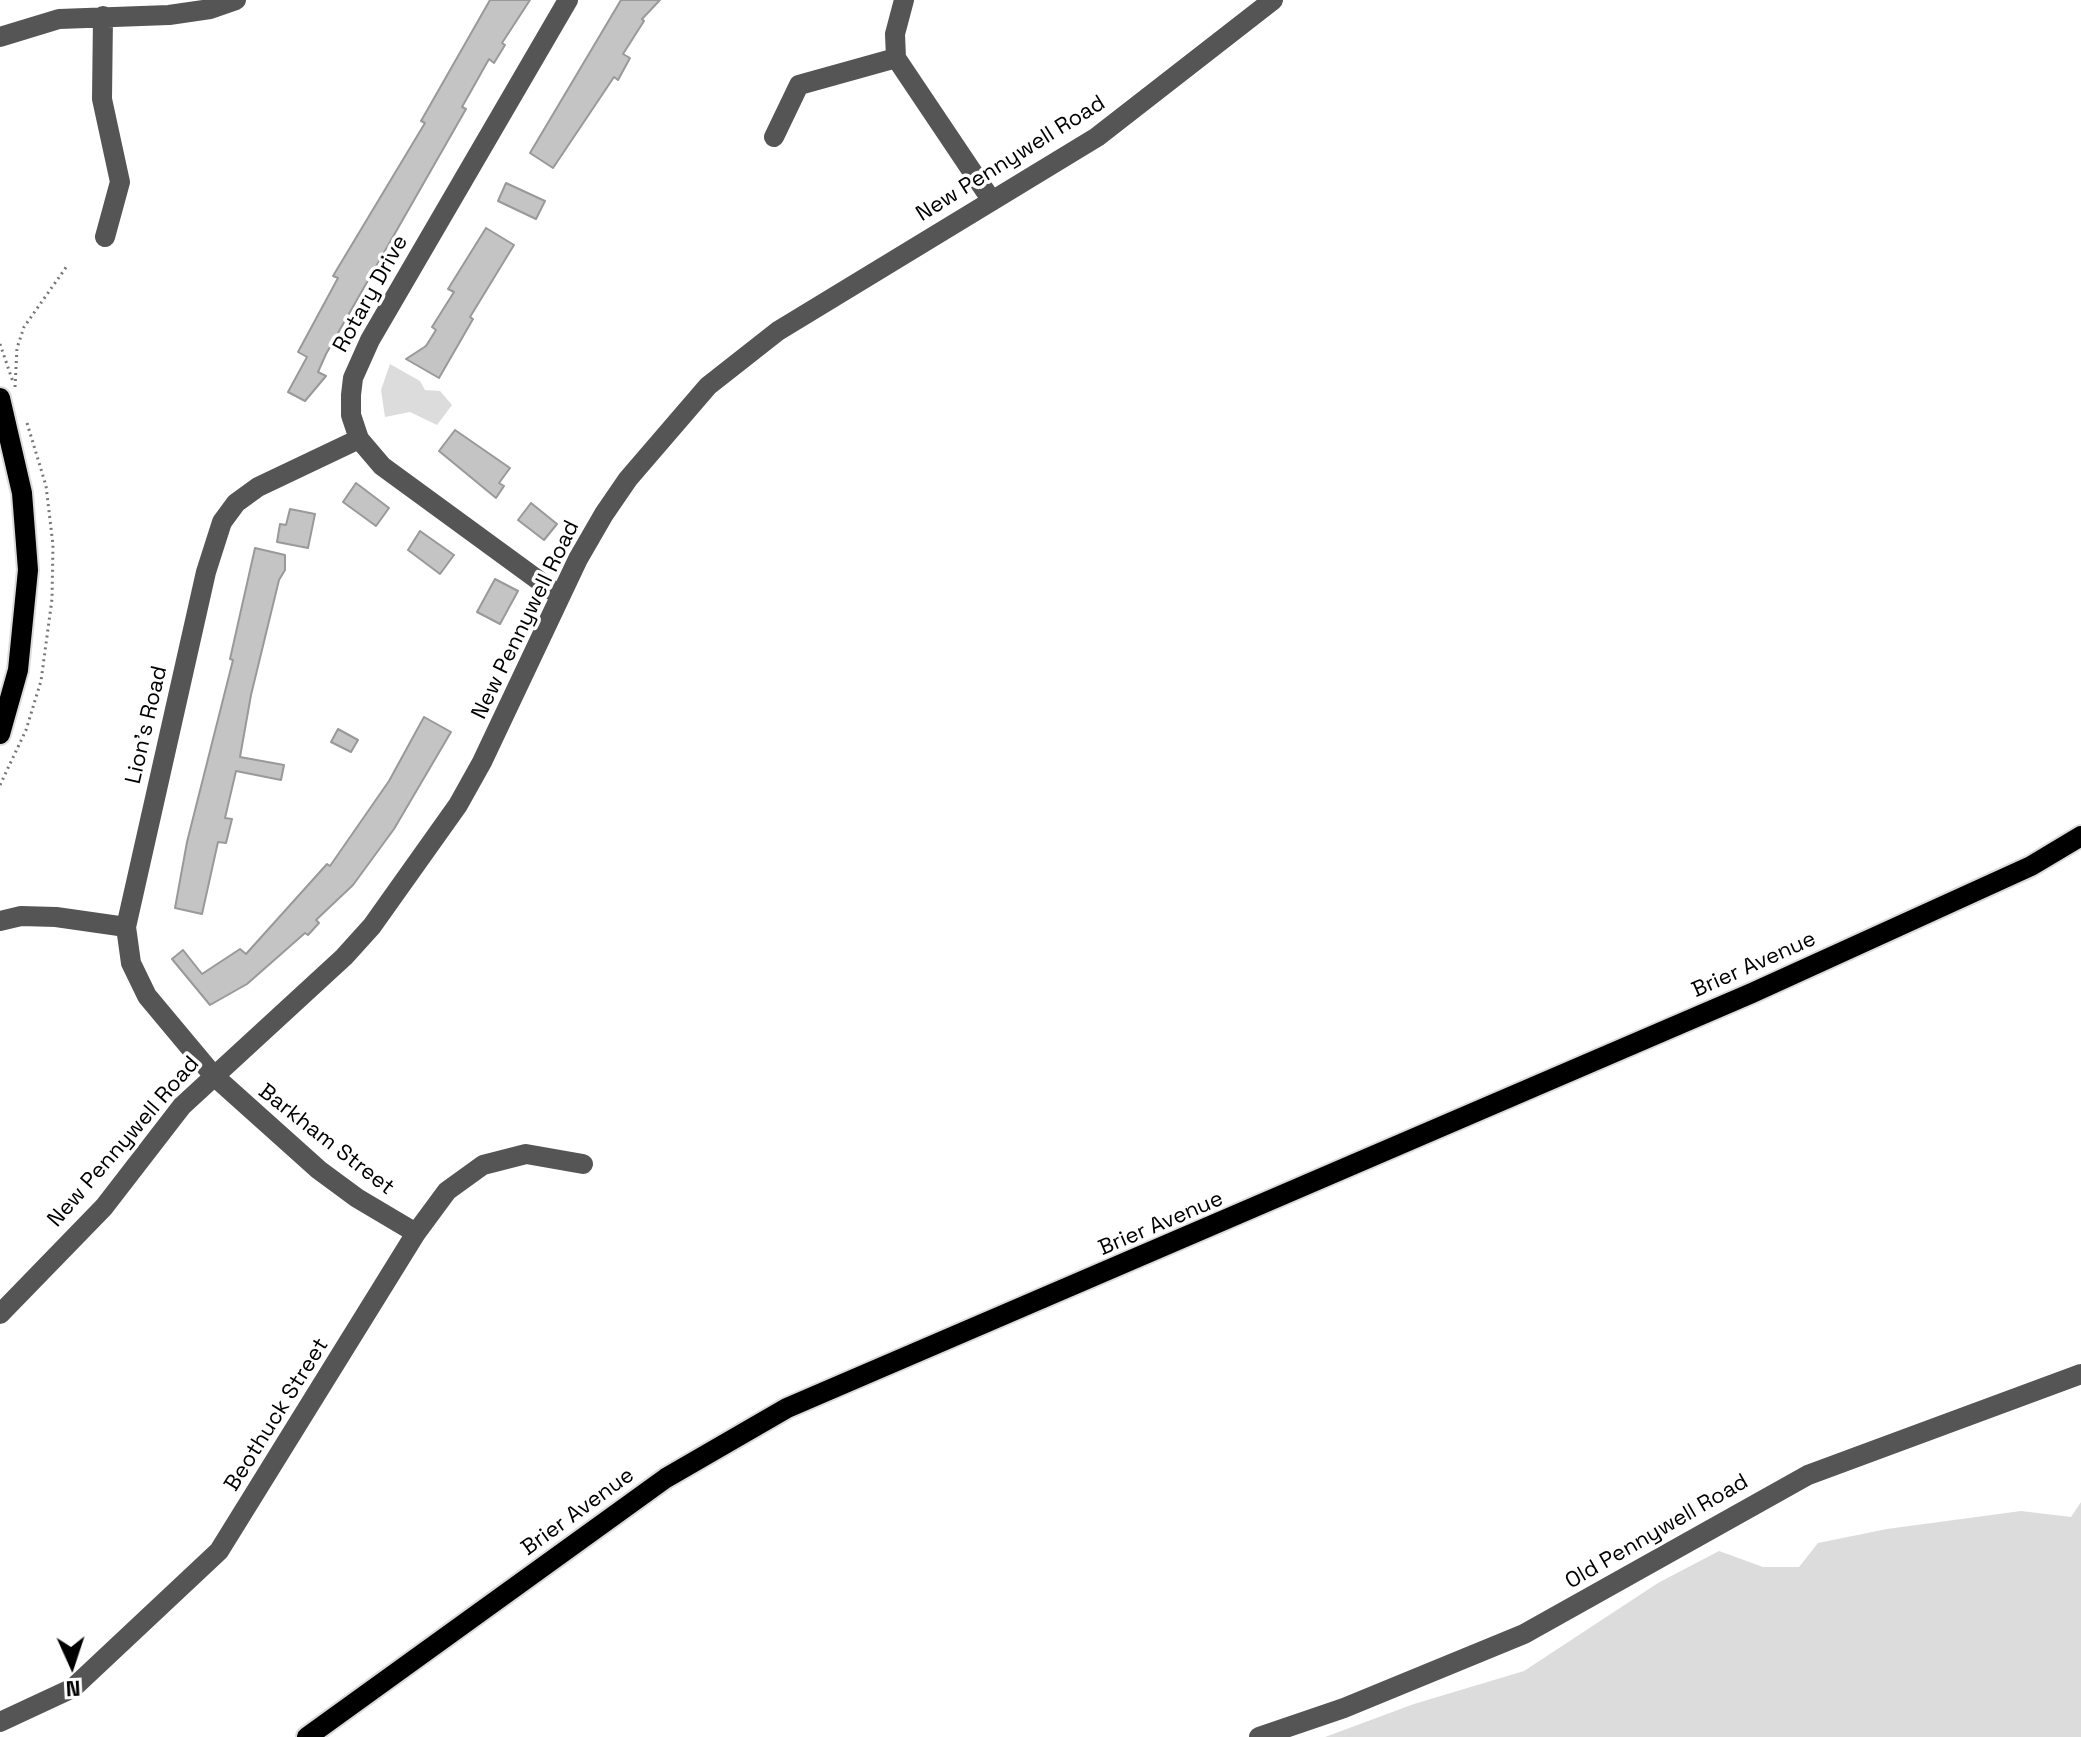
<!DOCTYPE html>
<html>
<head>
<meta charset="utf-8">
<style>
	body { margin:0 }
	#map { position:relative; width:2081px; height:1737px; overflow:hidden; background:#fff; font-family:"Space Grotesk",sans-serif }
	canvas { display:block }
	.north { position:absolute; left:32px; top:1625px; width:80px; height:80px; -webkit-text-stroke:6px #fff; paint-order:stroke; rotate:177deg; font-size:22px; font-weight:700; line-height:32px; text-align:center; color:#000 }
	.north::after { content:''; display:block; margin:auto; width:28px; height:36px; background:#000; clip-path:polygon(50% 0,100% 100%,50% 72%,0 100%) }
</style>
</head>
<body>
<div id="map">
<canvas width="2081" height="1737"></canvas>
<div class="north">N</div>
</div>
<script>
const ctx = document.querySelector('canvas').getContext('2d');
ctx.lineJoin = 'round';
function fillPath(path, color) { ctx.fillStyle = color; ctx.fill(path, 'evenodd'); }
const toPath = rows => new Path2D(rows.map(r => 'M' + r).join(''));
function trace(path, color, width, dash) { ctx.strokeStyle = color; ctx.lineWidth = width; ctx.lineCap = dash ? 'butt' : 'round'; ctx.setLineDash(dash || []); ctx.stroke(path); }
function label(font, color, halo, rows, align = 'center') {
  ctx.font = font + ' "Space Grotesk",sans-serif'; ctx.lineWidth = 7; ctx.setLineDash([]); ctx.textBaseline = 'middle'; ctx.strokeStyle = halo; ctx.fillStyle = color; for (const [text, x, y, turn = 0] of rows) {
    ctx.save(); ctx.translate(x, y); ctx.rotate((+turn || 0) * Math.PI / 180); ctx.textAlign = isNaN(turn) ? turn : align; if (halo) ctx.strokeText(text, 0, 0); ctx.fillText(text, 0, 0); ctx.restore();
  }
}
const green = toPath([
	[390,364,420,381,425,390,440,391,452,405,437,425,410,412,385,417,381,390],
	[2081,1502,2081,1737,1325,1737,1414,1704,1524,1671,1658,1583,1719,1551,1763,1567,1799,1567,1818,1543,1887,1529,2021,1511,2071,1517]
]);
const building = toPath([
	[490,0,530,0,502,43,505,45,494,63,489,59,462,107,466,109,326,354,318,372,326,376,305,401,288,392,307,357,298,352,338,278,333,276,425,123,421,121,490,0],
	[621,0,660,0,642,19,644,21,623,54,630,58,618,80,614,77,553,168,530,153,621,0],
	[506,183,545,201,536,219,498,201,506,183],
	[486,228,514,245,470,317,473,319,439,378,406,359,426,346,436,330,432,327,454,292,448,289,486,228],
	[455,430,510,468,499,483,504,486,496,498,439,451,455,430],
	[356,483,389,508,376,526,343,502,356,483],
	[531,503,557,524,544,540,518,520,531,503],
	[290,509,315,514,308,548,277,542,280,524,286,525,290,509],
	[420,531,454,555,440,574,408,550,420,531],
	[255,548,285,555,285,570,279,580,251,695,240,757,284,765,281,780,236,771,225,818,232,819,226,843,218,842,202,914,175,908,187,842,233,660,230,659,255,548],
	[495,579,518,591,500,624,477,612,495,579],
	[424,717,451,732,394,829,353,885,316,920,319,923,308,935,305,933,247,984,210,1005,172,959,183,950,202,974,240,949,246,954,327,864,330,866,389,781,424,717],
	[338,729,358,740,351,752,331,742,338,729]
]);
const path = toPath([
	[0,344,13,382],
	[15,387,17,348,24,327,67,266],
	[0,785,26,730,41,681,52,599,53,545,46,486,27,423]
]);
const minor = toPath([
	[904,0,895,34,896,58,992,201],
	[103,16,102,99,120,182,105,237],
	[0,37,59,19,169,15,210,9,236,0],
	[774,137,799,85,896,58],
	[359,439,258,487,236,503,222,522,206,572,126,927,131,963,147,996,213,1075,319,1170,357,1198,416,1233],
	[560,596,382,466,359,439,351,415,351,395,353,378,370,340,568,0],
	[0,921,21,916,56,917,126,927],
	[0,1314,104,1207,182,1106,344,957,372,926,458,805,482,762,578,559,604,514,628,479,708,386,778,331,1097,137,1273,0],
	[0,1722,73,1688,219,1551,416,1233,447,1191,483,1165,526,1154,583,1164],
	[1259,1737,1344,1708,1524,1634,1808,1475,2081,1374]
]);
const major = toPath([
	[0,398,22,493,28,570,18,670,0,734],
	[307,1737,666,1478,787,1408,1752,993,2031,866,2081,836]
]);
const streetNames = [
	["New Pennywell Road",1011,159,-32],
	["Rotary Drive",371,294,-61],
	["New Pennywell Road",526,620,-64],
	["Lion's Road",147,725,-77],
	["Brier Avenue",1754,965,-24],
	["Barkham Street",326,1140,38],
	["New Pennywell Road",124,1142,-49],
	["Brier Avenue",1161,1224,-23],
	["Beothuck Street",277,1415,-58],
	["Brier Avenue",578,1512,-36],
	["Old Pennywell Road",1657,1532,-30]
];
fillPath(green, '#dcdcdc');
fillPath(building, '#c4c4c4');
trace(building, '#999', 2);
trace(major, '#dbdbdb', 24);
trace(path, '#777', 3, [2, 4]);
trace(minor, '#555', 20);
trace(major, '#000', 20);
label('22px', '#000', '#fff', streetNames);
</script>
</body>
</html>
